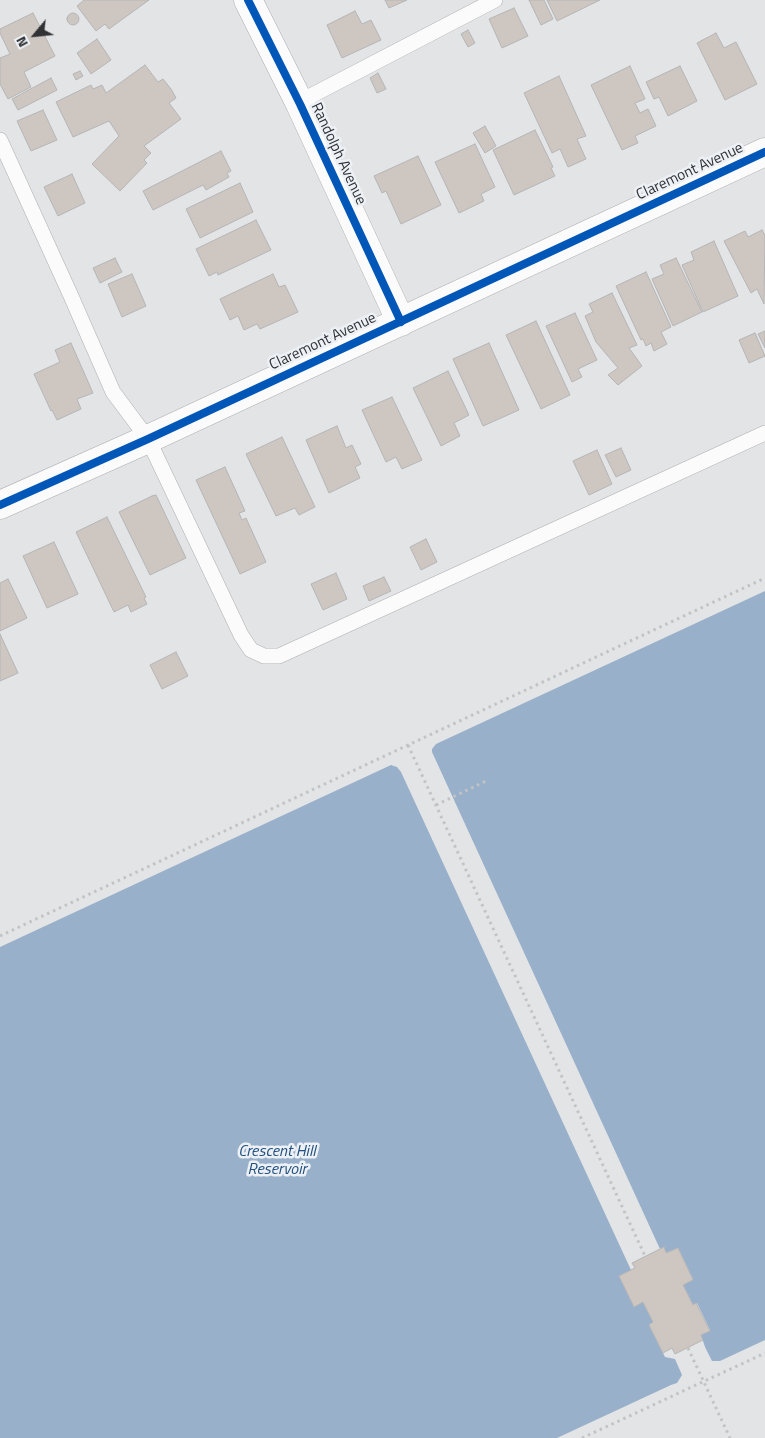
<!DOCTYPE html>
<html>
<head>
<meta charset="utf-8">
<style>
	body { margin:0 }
	#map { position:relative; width:765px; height:1438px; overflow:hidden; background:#e2e4e6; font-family:"Titillium Web",sans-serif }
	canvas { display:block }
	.north { position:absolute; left:10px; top:10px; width:50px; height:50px; -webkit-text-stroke:4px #edf1f5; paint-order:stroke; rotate:242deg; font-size:14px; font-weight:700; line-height:20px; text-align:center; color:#303233 }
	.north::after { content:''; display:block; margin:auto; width:18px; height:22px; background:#303233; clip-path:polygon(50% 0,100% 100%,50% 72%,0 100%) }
</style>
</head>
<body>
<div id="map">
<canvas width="765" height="1438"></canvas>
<div class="north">N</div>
</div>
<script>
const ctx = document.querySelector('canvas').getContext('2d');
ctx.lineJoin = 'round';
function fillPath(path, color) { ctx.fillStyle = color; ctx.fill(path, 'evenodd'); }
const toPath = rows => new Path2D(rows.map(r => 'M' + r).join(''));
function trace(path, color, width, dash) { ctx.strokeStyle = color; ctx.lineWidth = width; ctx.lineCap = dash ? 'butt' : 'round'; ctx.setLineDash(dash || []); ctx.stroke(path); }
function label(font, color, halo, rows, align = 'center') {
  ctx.font = font + ' "Titillium Web",sans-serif'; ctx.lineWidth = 5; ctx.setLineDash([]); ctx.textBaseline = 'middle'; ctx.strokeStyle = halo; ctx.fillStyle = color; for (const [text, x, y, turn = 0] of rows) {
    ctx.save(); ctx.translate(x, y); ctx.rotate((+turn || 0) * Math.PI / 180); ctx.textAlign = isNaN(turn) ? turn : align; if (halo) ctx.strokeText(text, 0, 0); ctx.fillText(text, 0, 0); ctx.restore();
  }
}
const water = toPath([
	[765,591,765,1340,720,1361,712,1361,705,1347,701,1335,710,1330,697,1303,693,1305,683,1285,693,1279,678,1248,666,1253,664,1247,660,1249,432,752,432,749,436,744],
	[391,765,397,767,401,772,631,1270,619,1276,634,1306,643,1302,653,1322,649,1325,665,1357,675,1359,682,1375,677,1383,671,1385,557,1438,0,1438,0,947]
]);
const building = toPath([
	[84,0,149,0,109,29,105,24,96,31,77,6,84,0],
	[385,0,407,0,389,8,385,0],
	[529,0,544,0,553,19,541,25,529,0],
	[547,0,600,0,557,21,547,0],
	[514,8,528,36,502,48,489,19,514,8],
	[355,11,362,24,371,20,381,40,342,58,327,25,355,11],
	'67 19a6 6 0 1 1 12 0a6 6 0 1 1-12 0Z',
	[33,13,55,56,24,72,31,87,8,99,0,84,0,58,10,54,0,33,0,29,33,13],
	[468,30,475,43,468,47,461,34,468,30],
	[716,33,724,48,736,42,757,84,725,100,697,43,716,33],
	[97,39,111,60,91,74,77,53,97,39],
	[145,65,158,82,163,79,171,89,176,98,169,103,181,119,144,146,151,153,144,160,147,163,120,191,92,164,119,136,109,121,73,137,56,102,91,85,93,89,102,85,106,93,145,65],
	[630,66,645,99,635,103,640,113,648,109,656,126,635,136,638,143,622,150,591,85,630,66],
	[680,66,697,101,668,116,659,97,654,99,646,82,680,66],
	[80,71,83,76,76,80,73,74,80,71],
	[378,73,386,89,377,93,370,78,378,73],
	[559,76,586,136,577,139,586,159,568,167,560,149,552,153,524,93,559,76],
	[51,78,57,90,18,110,12,99,51,78],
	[43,110,57,140,31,151,17,121,43,110],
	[485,126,496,146,485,153,473,133,485,126],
	[535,130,553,167,551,168,555,176,514,195,493,150,535,130],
	[475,144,495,187,481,194,484,201,459,213,435,162,475,144],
	[221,151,231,171,227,173,229,177,206,190,203,185,153,210,143,191,221,151],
	[418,156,441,205,401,224,386,191,382,193,374,176,418,156],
	[72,174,85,203,58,216,44,187,72,174],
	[240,183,253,212,200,238,186,209,240,183],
	[256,220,271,250,218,275,217,272,209,276,196,249,256,220],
	[762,230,765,235,764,304,757,289,751,293,724,241,745,231,748,237,762,230],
	[714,241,738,296,703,312,682,265,694,260,691,252,714,241],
	[115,258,122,272,100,283,93,268,115,258],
	[676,258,702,312,673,326,652,279,664,274,660,265,676,258],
	[646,272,671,327,661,332,667,344,654,351,651,343,646,346,643,339,641,340,616,286,646,272],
	[132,274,146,306,122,317,108,284,132,274],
	[273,274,279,287,285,285,298,312,260,329,257,324,244,330,238,316,230,320,220,299,273,274],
	[612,293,637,345,629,348,642,366,618,385,608,375,618,368,596,342,585,316,593,312,589,304,612,293],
	[575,313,597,360,578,369,582,377,572,382,546,326,575,313],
	[536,321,570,395,541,409,506,335,536,321],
	[765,331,765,348,758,334,765,331],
	[755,333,765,356,749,363,739,340,755,333],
	[71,343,93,393,77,399,81,409,57,420,52,410,51,411,34,374,60,362,55,350,71,343],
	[489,343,519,410,483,426,453,359,489,343],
	[448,371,469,415,454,423,460,436,441,446,413,388,448,371],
	[392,397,422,460,402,469,396,457,386,462,362,410,392,397],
	[337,426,346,448,352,445,361,464,355,467,360,478,329,493,306,440,337,426],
	[282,437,315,507,299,515,295,508,276,516,246,454,282,437],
	[621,448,631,470,616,477,605,455,621,448],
	[597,450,612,484,589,495,573,461,597,450],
	[225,467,245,511,239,513,242,520,246,518,266,562,240,574,196,480,225,467],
	[152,496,156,495,186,558,150,575,119,512,152,496],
	[107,517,146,597,144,598,147,604,131,612,128,605,114,612,76,532,107,517],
	[426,539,437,562,421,570,410,547,426,539],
	[54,542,78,594,47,608,23,556,54,542],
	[336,573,347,599,323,610,311,584,336,573],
	[384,577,391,591,369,601,363,586,384,577],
	[8,579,27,618,0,631,0,583,8,579],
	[0,634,18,673,0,681,0,634],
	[176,652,188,676,162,689,150,665,176,652],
	[664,1247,666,1253,678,1248,693,1280,683,1285,693,1305,696,1303,710,1331,701,1335,703,1340,675,1354,672,1348,663,1353,649,1325,653,1322,643,1302,634,1307,619,1276,635,1268,632,1263,664,1247]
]);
const path = toPath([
	[408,745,645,1256],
	[436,805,486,781],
	[0,936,765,578],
	[688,1348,730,1438],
	[582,1438,765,1353]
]);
const lane = toPath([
	[299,102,495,0],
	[0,140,71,296,113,392,148,439,241,635,251,650,264,656,279,656,765,433]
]);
const street = toPath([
	[248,0,300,104,401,322],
	[0,505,148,439,765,152]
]);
const cycleway = toPath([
	[248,0,300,104,401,322],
	[0,505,148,439,765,152]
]);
const streetNames = [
	["Randolph Avenue",338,154,65],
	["Claremont Avenue",690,172,-25],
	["Claremont Avenue",323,342,-25]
];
const waterNames = [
	["Crescent Hill",277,1152],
	["Reservoir",277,1170]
];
fillPath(water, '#99b0ca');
fillPath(building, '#cdc6c1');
trace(building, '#b5b5b6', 1);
trace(lane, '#aeafb1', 16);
trace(street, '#aeafb1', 29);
trace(path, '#c3c3c3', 3, [2.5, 4]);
trace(lane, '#fbfbfb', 15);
trace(street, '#fbfbfb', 28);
trace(cycleway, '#0057b8', 8);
label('15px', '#303233', '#edf1f5', streetNames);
label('italic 16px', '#215080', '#edf1f5', waterNames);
</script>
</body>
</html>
